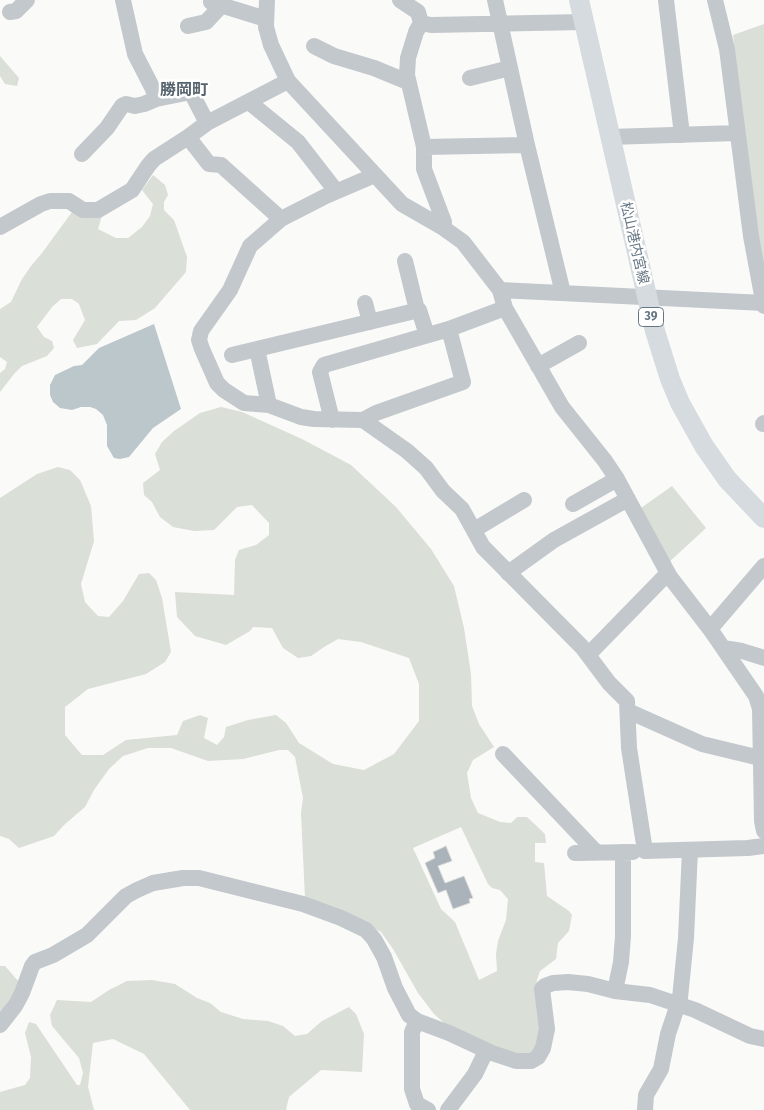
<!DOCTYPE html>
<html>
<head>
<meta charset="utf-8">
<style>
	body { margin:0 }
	canvas { display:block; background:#fafaf8 }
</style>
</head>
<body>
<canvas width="764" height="1110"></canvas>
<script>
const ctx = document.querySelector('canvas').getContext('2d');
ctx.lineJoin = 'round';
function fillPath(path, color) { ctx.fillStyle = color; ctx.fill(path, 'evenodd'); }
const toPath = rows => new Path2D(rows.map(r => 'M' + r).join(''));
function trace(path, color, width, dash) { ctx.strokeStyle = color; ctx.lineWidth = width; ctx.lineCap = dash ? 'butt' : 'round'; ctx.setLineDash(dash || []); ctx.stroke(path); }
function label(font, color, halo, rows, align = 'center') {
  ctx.font = font + ' "Fira Sans","Noto Sans JP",sans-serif'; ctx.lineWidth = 5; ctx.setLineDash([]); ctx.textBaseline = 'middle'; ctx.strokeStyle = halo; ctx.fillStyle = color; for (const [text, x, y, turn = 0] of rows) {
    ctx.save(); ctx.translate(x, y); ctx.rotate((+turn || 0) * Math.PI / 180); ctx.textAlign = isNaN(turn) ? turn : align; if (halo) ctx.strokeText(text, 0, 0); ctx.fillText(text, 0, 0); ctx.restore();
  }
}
const green = toPath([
	[764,24,764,262,758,232,733,35],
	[0,56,19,78,17,86,5,84,0,76],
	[153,175,165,185,168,195,164,202,164,210,174,220,187,257,186,272,155,308,136,320,119,321,97,344,77,348,73,340,85,320,79,304,72,299,61,299,52,307,37,327,44,337,52,341,54,348,47,356,22,366,14,374,0,392,0,373,5,369,7,362,0,357,0,309,11,302,22,279,31,266,42,253,72,212,102,215,98,229,116,238,128,238,142,227,150,216,153,204,142,190],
	[221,407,242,412,302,439,351,465,396,507,431,549,454,586,464,628,471,674,472,706,479,724,494,747,473,760,467,773,471,798,478,813,500,822,511,823,517,817,527,817,545,834,546,843,535,843,535,862,544,863,547,896,569,911,572,915,569,931,558,943,556,959,540,971,537,980,536,995,542,1018,538,1045,532,1052,521,1056,451,1029,434,1014,418,993,393,949,381,932,351,916,305,898,301,813,303,798,295,757,288,750,279,750,243,759,208,761,171,748,148,748,123,756,109,769,94,790,85,807,64,825,54,836,19,848,9,839,0,836,0,498,37,474,58,467,70,470,80,480,91,506,94,541,81,584,85,602,98,616,109,617,123,601,139,574,149,573,156,580,162,598,171,652,165,662,146,674,88,689,65,707,65,735,82,755,103,755,126,740,177,735,183,721,200,715,208,718,204,738,217,745,224,737,226,727,248,720,276,715,286,723,299,743,333,764,364,770,394,754,419,721,419,684,409,658,361,642,338,639,324,647,311,656,298,658,283,648,272,628,253,627,250,631,226,645,195,636,177,617,175,592,234,595,235,560,239,550,256,545,269,535,269,523,252,505,237,507,214,530,194,531,173,527,160,517,152,502,144,495,143,483,160,470,155,454,162,442,174,431,200,413],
	[461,827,488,884,492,888,500,890,508,899,506,920,498,941,496,954,497,971,479,980,455,922,441,909,413,848],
	[672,486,706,528,667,564,641,508],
	[0,966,5,966,19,982,0,1017],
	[152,980,175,984,197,998,210,1003,221,1012,243,1019,268,1021,283,1026,295,1036,307,1034,322,1021,349,1007,356,1014,364,1034,362,1072,321,1070,289,1097,286,1110,190,1110,144,1054,113,1039,93,1043,88,1087,94,1110,0,1110,0,1092,25,1085,30,1078,31,1057,25,1033,29,1022,36,1024,77,1085,80,1085,83,1073,79,1058,52,1026,50,1015,57,1000,91,1002,109,990,127,981]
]);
const water = toPath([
	[154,324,181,409,153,428,129,457,120,459,114,458,107,446,107,425,103,415,96,409,90,407,81,407,72,410,60,408,53,402,50,395,50,385,55,375,74,366,82,365,99,348]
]);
const building = toPath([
	[446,846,452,861,438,866,445,883,464,876,473,898,469,899,470,903,453,909,446,890,438,893,425,863,435,858,433,852,446,846]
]);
const minor = toPath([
	[123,0,135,54,153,89,156,99,191,92,207,123],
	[267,0,266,27,271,45,288,81,402,204,442,227,463,242,500,290,505,308,562,407,605,461,617,479,670,577,710,629,756,696,760,709,762,821,764,831],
	[400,0,418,12,421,23],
	[495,0,527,145,563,293],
	[666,0,682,135],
	[715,0,727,49,751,236,764,306],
	[211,2,266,19],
	[10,12,16,11,27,0],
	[188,26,206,22,222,5],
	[314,46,334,56,374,68,408,82],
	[470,78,510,68],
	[249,102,298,142,336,191],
	[609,137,737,133],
	[424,147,527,145],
	[82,154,107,128,122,106,126,104,135,106,144,104,156,99],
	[375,175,326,196,281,219,250,246,230,290,201,331,199,340,202,349,217,383,224,390,244,403,269,405,301,417,314,419,363,420,407,451,426,468,443,491,462,509,483,547,582,647,609,683,627,701,629,748,645,851,748,848,764,846],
	[281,219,221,165,209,164,188,137,207,123,288,81],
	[0,227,41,204,50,201,69,201,83,210,98,210,132,190,148,166,154,159,188,137],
	[442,227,444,222,424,169,424,147,407,75,408,58,416,32,421,23,431,25,584,22],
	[405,261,417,310],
	[500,290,764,303],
	[365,303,370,322],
	[257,349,269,405],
	[232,355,419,310,427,335],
	[538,366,579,343],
	[332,420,320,372,324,365,449,329,505,308],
	[363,420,376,413,463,382,449,329],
	[763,424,764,423],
	[573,504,617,479],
	[474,530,524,500],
	[508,573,554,540,628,499],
	[710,629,764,566],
	[723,648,742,651,764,658],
	[588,655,668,573],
	[628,711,702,744,760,758],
	[503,754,596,852],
	[575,853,633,852],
	[615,991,621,962,623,936,623,852],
	[417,1021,412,1032,412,1089,417,1104,428,1110],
	[0,1025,15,1006,22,993,32,966,35,962,53,955,87,935,126,896,137,890,153,883,183,878,199,878,303,904,341,918,366,930,374,939,384,957,395,988,409,1015,417,1021,449,1033,492,1053,516,1061,531,1061,538,1057,543,1048,547,1029,542,989,545,986,553,983,568,982,588,984,615,991,650,995,695,1010,750,1036,764,1039],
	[448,1110,475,1074,486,1051],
	[645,1110,646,1095,661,1069,668,1034,680,998,686,938,690,850]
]);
const major = toPath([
	[579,0,655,331,670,379,680,403,704,446,727,479,764,518]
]);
const shields = [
	[651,317,25]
];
const shieldNames = [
	["39",651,317]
];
const streetNames = [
	["松山港内宮線",634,243,77]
];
const quarterNames = [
	["勝岡町",184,91]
];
fillPath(green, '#dadfd7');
fillPath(water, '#bbc7cb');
fillPath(building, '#aab3b9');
trace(building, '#dcdcda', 1);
trace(minor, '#c3c8cc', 16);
trace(major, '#d6dbdf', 20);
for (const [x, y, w] of shields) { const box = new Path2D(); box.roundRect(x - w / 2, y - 9.5, w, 19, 4); ctx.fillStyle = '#fff'; ctx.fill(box); trace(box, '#657683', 1); }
label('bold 12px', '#657683', null, shieldNames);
label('14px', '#657683', '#fff', streetNames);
label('bold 16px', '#57646e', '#fff', quarterNames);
</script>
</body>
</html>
